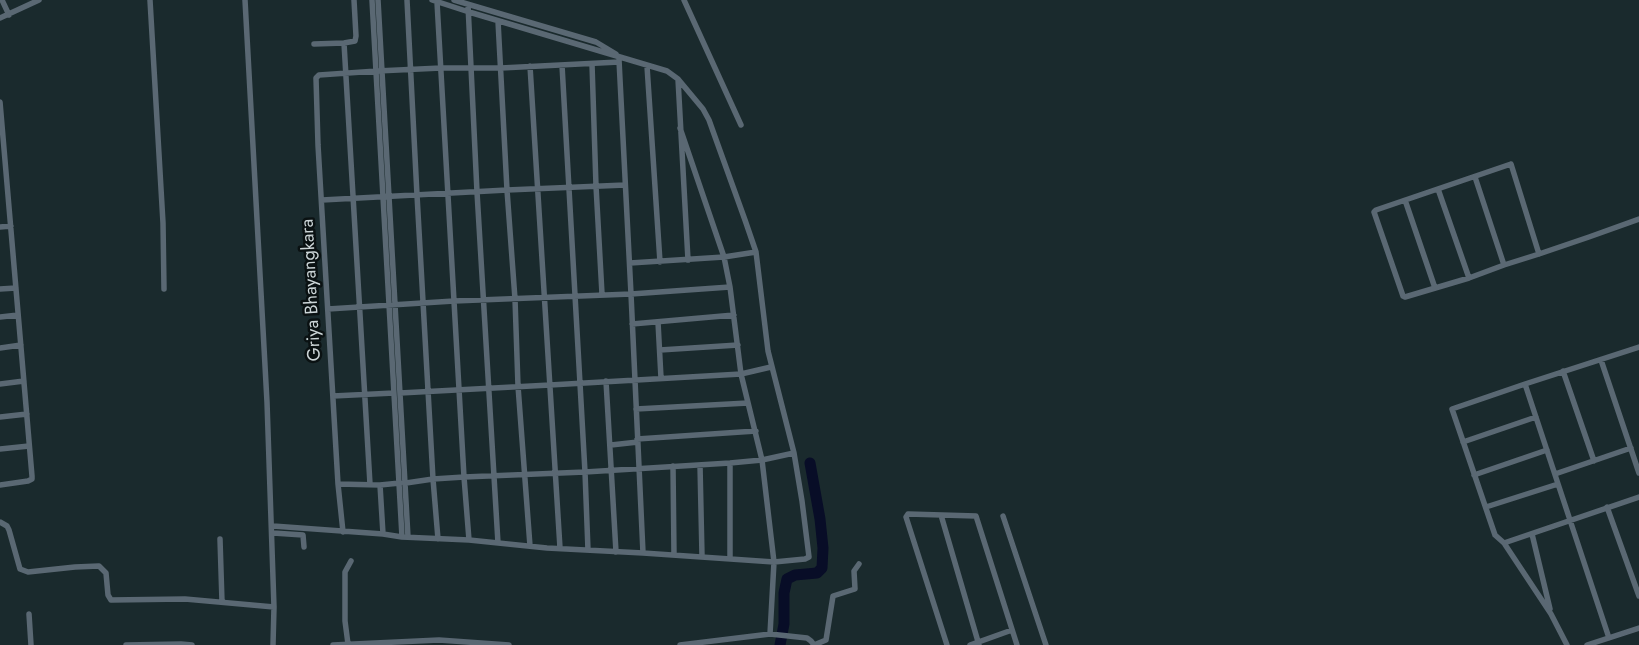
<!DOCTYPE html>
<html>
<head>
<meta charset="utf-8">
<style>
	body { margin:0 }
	canvas { display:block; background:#1a2a2d }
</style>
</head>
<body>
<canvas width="1639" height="645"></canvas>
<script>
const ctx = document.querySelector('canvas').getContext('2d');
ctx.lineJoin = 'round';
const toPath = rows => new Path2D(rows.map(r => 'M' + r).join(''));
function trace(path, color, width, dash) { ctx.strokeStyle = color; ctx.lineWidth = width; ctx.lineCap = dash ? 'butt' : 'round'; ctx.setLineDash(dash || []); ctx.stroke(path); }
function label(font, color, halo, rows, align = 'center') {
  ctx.font = font + ' Jost,sans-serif'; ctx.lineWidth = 5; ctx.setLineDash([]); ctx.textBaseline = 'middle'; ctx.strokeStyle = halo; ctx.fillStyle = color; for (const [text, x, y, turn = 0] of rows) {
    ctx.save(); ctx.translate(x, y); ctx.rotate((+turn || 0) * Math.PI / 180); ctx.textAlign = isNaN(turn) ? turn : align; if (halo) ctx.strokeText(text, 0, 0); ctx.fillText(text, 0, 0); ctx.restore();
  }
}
const river = toPath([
	[780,645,784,624,784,593,787,579,795,575,817,573,822,568,823,548,820,519,810,463]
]);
const minor = toPath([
	[2,0,9,15],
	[150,0,163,223,164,289],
	[245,0,267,402,274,607],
	[372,0,402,537],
	[378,0,408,537],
	[407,0,417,195,433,479,438,539],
	[454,0,596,42,616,54],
	[684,0,741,125],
	[437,2,464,477,469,540],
	[468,5,477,192,498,543],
	[0,18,39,0],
	[498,21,507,190,515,299,518,386,530,546],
	[344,43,370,484],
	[314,44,344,43,355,41,356,36,354,0],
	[619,60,631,294,643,553],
	[592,64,596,186,602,294],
	[562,65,585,472,588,550],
	[530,66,560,548],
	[647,66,660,262],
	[678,79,688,260],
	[0,102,32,476,32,479,28,481,0,485],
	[680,128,724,257,730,287,741,374,762,460,774,562,770,634],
	[1475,177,1504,265],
	[1438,189,1469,278],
	[322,200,507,190,625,185],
	[1405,200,1435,288],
	[0,227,11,226],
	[1539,254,1511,164,1376,210,1374,212,1403,296,1405,297,1469,278,1504,265,1539,254,1589,237,1639,219],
	[630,263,724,257,756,252],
	[0,289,16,288],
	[328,309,454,301,631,294,730,287],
	[0,317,18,315],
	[658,322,661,378],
	[632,324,734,315],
	[0,348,21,345],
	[660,350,738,345],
	[1601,360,1639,473],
	[1563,371,1594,461],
	[606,381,616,552],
	[0,384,24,381],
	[1525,384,1609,638],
	[400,393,550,385,741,374,771,367],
	[333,396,394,393],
	[636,409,748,403],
	[0,417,27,414],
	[637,439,756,431],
	[1463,442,1536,417],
	[611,445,638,442],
	[0,449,29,446],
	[730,463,730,558],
	[700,465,702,556],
	[673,466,674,555],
	[1555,474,1631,448],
	[1474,475,1547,450],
	[406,483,433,479,464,477,585,472,730,463,762,460,794,453],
	[338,484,380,485,400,483],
	[380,485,383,534],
	[1486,507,1558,484],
	[1607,507,1639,596],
	[941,515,979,645],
	[1003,516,1046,645],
	[0,522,7,526,9,530,20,569,28,572,75,567,99,566,106,573,108,595,111,600,185,599,274,607,273,645],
	[273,526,383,534,402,537,469,540,547,548,643,553,774,562,805,559,809,557,802,501,794,453,768,351,756,252,745,220,714,134,709,120,703,109,678,79,667,71,469,12,432,0],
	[343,532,338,484,318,145,316,78,319,75,377,71,441,68,501,68,619,62],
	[273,533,303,535,304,547],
	[1532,534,1550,609],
	[220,539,222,602],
	[1504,543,1639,497],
	[29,614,31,645],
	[348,644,345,621,345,572,351,561],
	[126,645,181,644,192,645],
	[333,645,439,640,509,645],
	[680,645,770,634,807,638,811,641,814,645],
	[814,645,826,640,833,596,855,589,854,571,859,564],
	[947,645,906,517,908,514,976,516,1017,645],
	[970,645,1012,630],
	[1567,645,1551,614,1504,543,1495,535,1452,409,1525,384,1639,347],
	[1587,645,1639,628]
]);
const streetNames = [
	["Griya Bhayangkara",312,290,-93]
];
trace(river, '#080d27', 11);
trace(minor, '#5a6873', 5.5);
label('18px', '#ccd5d7', '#0a1112', streetNames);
</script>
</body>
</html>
